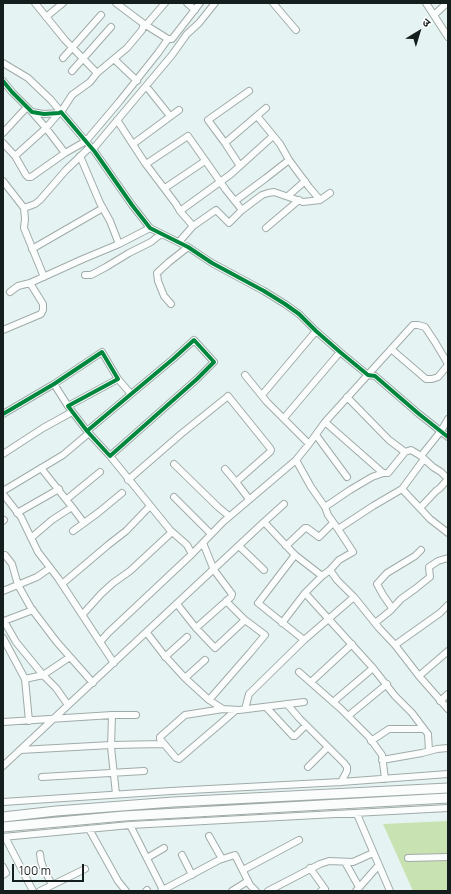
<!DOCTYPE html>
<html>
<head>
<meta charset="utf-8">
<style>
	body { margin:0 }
	#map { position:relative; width:451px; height:894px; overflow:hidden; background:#e5f4f2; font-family:Manrope,"Noto Sans Devanagari",sans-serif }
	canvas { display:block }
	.frame { position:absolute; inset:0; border:4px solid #141e1d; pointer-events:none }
	.north { position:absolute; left:399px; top:12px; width:40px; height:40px; -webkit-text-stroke:3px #fff; paint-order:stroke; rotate:38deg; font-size:11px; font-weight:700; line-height:16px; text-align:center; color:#141e1d }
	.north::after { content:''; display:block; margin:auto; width:14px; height:18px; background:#141e1d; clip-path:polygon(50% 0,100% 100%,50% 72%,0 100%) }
	.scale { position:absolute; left:12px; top:864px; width:72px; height:18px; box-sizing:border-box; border:2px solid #141e1d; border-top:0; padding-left:5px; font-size:12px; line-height:14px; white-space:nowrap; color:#141e1d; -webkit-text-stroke:3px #fff; paint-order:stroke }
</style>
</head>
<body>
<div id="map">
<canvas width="451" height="894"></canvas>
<div class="frame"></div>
<div class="north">उ</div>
<div class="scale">100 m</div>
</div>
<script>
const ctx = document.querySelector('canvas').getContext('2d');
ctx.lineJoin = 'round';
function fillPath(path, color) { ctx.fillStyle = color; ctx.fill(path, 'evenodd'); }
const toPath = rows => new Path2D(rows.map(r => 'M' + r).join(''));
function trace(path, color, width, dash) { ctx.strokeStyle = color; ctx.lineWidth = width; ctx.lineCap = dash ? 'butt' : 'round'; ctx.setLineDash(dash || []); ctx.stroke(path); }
const green = toPath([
	[448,821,448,891,413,891,383,824]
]);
const minor = toPath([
	[35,3,65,40,97,73],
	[116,3,144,24,168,39,172,39,200,3],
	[187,3,195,10],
	[273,3,296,30],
	[426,3,448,37],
	[434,15,447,3],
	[46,17,63,3],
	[146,25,165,3],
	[63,58,101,15],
	[114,59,137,81],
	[3,63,28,78,51,100,61,112,72,95,90,82,97,73,127,48,142,30,144,24],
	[72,71,111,27],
	[3,81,12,92,32,112,44,114,59,113,61,112,95,152,132,205,150,228,188,247,212,263,264,291,285,304,299,314,316,331,340,352,368,375,375,376,419,414,448,437],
	[146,86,170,116],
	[249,91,208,120,225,143,266,108],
	[59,113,46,128,65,153],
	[257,116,280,144,289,160,309,187,320,200],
	[117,120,145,163,176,204,180,211,193,226],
	[3,133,27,107],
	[3,143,15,156,26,175,28,177,31,177,65,153,86,141,119,102,158,53,168,39],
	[225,143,240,166],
	[133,144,179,110],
	[93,149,172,55,187,34,199,23,215,3],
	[15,156,46,128,32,112],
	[146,164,188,136,226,190,242,210],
	[3,181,24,208,25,219,24,228,44,277],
	[165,188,205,161],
	[288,196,305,181],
	[235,201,266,178,289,160],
	[24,208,35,204,40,200,66,170,90,147],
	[180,211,231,174,273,136],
	[266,228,299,200],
	[179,242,193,226,216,210,229,223,242,210,262,195,268,193,274,192,303,202,320,200,330,193],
	[119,244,150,228],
	[32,249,103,208],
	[85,275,91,275,106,267,129,253,151,242,161,234],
	[10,292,18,286,30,283,83,259,119,244,110,221,100,203,80,156],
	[171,304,164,296,158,281,157,273,169,262,188,247],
	[3,330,41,314,43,310,43,304,30,283],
	[391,349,426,379,432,379,438,377,448,365],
	[245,375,267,402,309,444],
	[118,379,131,394],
	[54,384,68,406],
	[262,395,316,331],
	[347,397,389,440,405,452,411,450,421,456,433,467,441,472,448,479,440,488,436,491,420,508],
	[3,414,54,384,102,352,118,379,68,406,87,431,110,456,197,379,214,362,194,340,173,359,87,431],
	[284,418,340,352],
	[325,422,383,473],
	[316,435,347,477],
	[405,452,388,473,383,473,372,477,350,490,325,507,328,515,338,529,353,552,339,560,330,570,337,580,354,597,379,628,395,645,419,676,448,709],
	[3,454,43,428,72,412],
	[110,456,170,530,187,545,192,554],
	[421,456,441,431,448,419],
	[296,460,311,487,325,507],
	[174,464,218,507,229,516],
	[225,469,236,482],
	[128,480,181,434,227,397,228,396,270,448,271,450,270,452,236,482,249,499],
	[402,489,430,519,448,533],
	[3,491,63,455,89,433],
	[3,494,21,517,38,552,58,578,100,642],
	[174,497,211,534],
	[67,499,100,472],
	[72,507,84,523,99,512,122,493],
	[17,513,59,489],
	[3,521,4,520],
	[264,522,284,504],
	[338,529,373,506,402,489,424,459],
	[73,531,84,523],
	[31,538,52,520,72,507,41,468],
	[239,546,264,570],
	[286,546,305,528,307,528,319,537,333,523],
	[3,556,5,555,12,564,18,585,31,608,56,641,93,683],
	[62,584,108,545,126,531,150,506],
	[3,591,37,577,50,568],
	[305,593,373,668,395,696,412,713,424,729],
	[177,604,196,628,215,648,245,620],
	[392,608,383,595,377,584,387,573,415,556,421,550],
	[83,614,101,594,113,583,130,571,172,532],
	[3,621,4,621,16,642,43,675,70,657],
	[4,621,33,610],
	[282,623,305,593,322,576,330,570],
	[375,623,390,611,401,599,415,589,430,577,429,567,438,561,448,558],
	[196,628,231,597,232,594,214,570,203,543],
	[147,633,164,655,185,678,209,700,223,709,239,710,304,702],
	[3,638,25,679,29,721],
	[304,640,354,597],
	[395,645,440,613,448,605],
	[165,657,187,637],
	[114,663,100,642,108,633,192,554,223,522,296,460,309,444,325,422,413,325,418,325,425,327,435,342,448,364],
	[299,672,341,709,369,737,382,755,385,779],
	[419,676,448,651],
	[185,678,205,660],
	[25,679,43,675,56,688,68,705],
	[311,682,352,644],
	[209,700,250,653,265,635,245,620,226,601],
	[440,701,448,694],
	[333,702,373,668],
	[287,704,299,718,344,763,347,767,347,771,341,782],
	[266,707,293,736,295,736,306,725],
	[223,709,185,715,160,737,160,739,176,758,179,759,220,724,236,710],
	[245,709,249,694,304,640,258,603,259,602,295,555],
	[112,715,136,715],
	[348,716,387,684],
	[3,722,112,715,111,747,116,794],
	[371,741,389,729,424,729,428,734,429,751],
	[20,750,111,745,163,744],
	[382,760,422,753,437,749,448,748],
	[3,766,264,522,295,555,322,576],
	[308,767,328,747],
	[42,777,144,771],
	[3,802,171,791,341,782,448,774],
	[357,814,390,891],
	[130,825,163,890],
	[89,829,118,881,126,891],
	[209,836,222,859],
	[3,837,130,825,448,808],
	[5,837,33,891],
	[40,854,41,861,43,867,52,885],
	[182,855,192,875],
	[147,858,164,848],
	[408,858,448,857],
	[345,862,359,887],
	[3,867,6,873,3,875],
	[310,868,325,889,321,891],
	[243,870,299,840],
	[40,891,85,869],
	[146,891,147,890,147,891],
	[161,891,219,860,235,855,250,885,256,891],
	[232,891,248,881],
	[268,891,320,864,329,861,353,862,373,853],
	[356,891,378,866]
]);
const highway = toPath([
	[3,817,56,811,173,802,448,788],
	[3,827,124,816,448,798]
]);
const cycleway = toPath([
	[3,81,12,92,32,112,44,114,59,113,61,112,95,152,132,205,150,228,188,247,212,263,264,291,285,304,299,314,316,331,340,352,368,375,375,376,419,414,448,437],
	[3,414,54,384,102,352,118,379,68,406,87,431,110,456,197,379,214,362,194,340,173,359,87,431]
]);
fillPath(green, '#c9e2b1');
trace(minor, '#a0aba9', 8);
trace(highway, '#a0aba9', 11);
trace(minor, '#fbfdfd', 6);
trace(highway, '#fbfdfd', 9);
trace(cycleway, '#00873e', 4);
</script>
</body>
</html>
